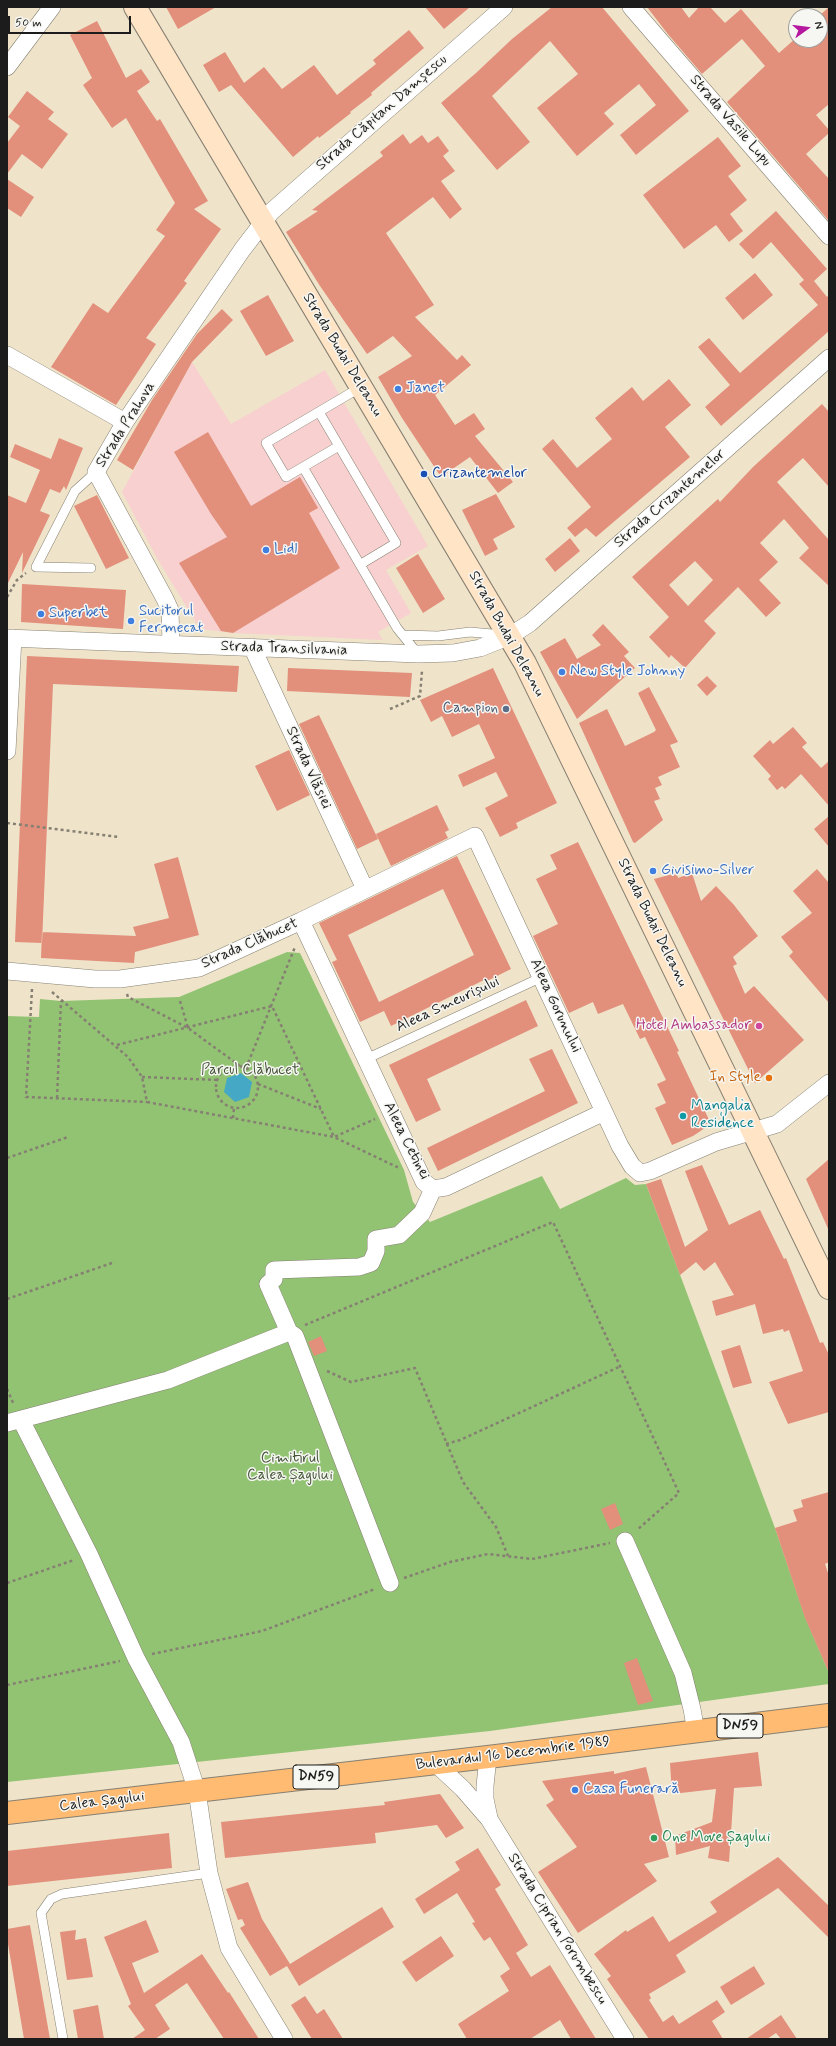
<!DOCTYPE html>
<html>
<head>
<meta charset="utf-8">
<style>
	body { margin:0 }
	#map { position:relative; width:836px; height:2046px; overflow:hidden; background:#efe4ca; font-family:Mynerve,sans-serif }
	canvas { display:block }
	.frame { position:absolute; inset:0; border:8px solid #1c1c1c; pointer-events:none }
	.north { position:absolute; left:788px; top:8px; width:40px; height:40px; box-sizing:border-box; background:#f6f6f2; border:1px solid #9f9f9c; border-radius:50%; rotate:76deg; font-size:11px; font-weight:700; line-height:16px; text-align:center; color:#1c1c1c }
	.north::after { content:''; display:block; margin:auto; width:14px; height:18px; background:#b5179e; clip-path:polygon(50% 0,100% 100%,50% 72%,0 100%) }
	.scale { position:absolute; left:8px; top:16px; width:123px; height:18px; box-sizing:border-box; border:2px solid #1c1c1c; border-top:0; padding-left:5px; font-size:12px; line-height:14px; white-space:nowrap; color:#1c1c1c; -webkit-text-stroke:3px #f6f6f2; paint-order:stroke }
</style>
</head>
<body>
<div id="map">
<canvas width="836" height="2046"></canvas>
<div class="frame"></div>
<div class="north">N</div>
<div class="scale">50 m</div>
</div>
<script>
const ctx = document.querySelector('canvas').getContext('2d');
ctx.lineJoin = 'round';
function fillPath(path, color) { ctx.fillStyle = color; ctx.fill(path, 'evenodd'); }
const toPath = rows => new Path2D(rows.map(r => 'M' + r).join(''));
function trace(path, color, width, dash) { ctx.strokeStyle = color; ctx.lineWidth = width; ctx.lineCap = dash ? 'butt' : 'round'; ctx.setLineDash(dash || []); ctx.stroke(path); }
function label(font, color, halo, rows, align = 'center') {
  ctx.font = font + ' Mynerve,sans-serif'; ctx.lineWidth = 3; ctx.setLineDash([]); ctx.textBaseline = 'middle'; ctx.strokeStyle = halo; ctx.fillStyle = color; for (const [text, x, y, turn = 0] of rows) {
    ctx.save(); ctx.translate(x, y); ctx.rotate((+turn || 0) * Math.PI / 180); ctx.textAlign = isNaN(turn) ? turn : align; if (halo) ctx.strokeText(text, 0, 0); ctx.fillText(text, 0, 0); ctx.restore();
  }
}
const built = toPath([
	[192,362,231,424,325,370,428,546,386,570,411,613,378,632,383,640,233,633,200,629,158,560,122,492]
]);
const green = toPath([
	[287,952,300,953,404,1170,413,1202,430,1222,542,1176,560,1209,626,1178,635,1185,646,1184,775,1528,805,1617,829,1673,829,1684,490,1731,7,1782,7,1016,39,1017,40,999,61,1001,179,997]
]);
const water = toPath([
	[241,1073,252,1082,249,1097,235,1102,224,1092,227,1078]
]);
const building = toPath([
	[166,7,216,7,178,29],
	[425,7,470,7,444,29],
	[552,7,602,7,689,111,636,155,620,135,656,105,639,84,604,113,614,124,577,156,537,108,578,74,550,41,492,96,530,142,497,170,441,103,476,73,512,39],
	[647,7,681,7,689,18,699,7,710,7,725,23,741,9,779,53,796,38,796,40,820,40,819,16,829,7,829,104,816,115,829,130,829,133,806,154,829,179,829,221,727,102,765,66,742,39,702,74,667,33],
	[97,21,126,78,141,69,150,82,137,91,157,121,160,119,208,201,194,209,221,229,184,281,187,283,146,338,156,344,116,405,51,367,93,303,108,313,165,236,156,230,175,203,126,118,112,128,83,85,92,78,70,35],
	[409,30,424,48,371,93,372,95,350,112,351,113,319,138,318,136,293,157,231,85,219,92,203,65,225,52,244,83,264,67,282,89,314,65,337,95,376,64,373,60],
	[27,91,54,112,48,119,68,134,42,169,22,154,7,174,7,143,20,126,8,117],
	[403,134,410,144,422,135,428,143,438,136,449,151,443,156,455,171,441,181,462,209,450,219,433,197,386,233,434,305,415,317,457,360,462,355,471,365,435,395,455,425,474,413,485,429,475,436,513,482,498,493,470,457,441,477,402,418,378,377,412,356,393,336,367,354,320,286,286,232,318,211,312,210,383,156,380,152],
	[718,137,741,166,728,176,747,200,730,214,743,231,729,242,716,225,684,249,643,195],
	[7,179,34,197,21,217,7,208],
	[776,211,827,269,814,281,827,297,829,295,829,331,721,426,705,407,730,385,698,347,709,338,740,373,818,305,799,284,804,280,771,242,753,259,739,244],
	[755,273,773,295,743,320,725,298],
	[268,295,294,341,266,356,240,311],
	[222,309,233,320,192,362,133,470,117,460,152,400,197,334],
	[669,379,691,405,665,427,690,457,596,537,586,528,575,537,567,528,591,507,542,449,553,439,577,468,612,439,595,418,632,387,643,401],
	[822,404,829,412,829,487,803,458,777,482,829,540,829,586,799,558,809,548,784,519,760,543,778,562,759,580,781,603,766,617,738,587,704,621,716,633,685,668,671,655,669,658,649,637,669,617,632,577,718,499,720,502,753,467],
	[695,561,713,580,688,606,669,585],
	[208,432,251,506,300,477,318,508,309,513,340,568,233,633,221,631,179,563,227,537,211,514,174,452],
	[59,438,83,448,66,490,64,486,60,493,50,489,40,511,50,515,22,573,23,552,7,585,7,495,26,503,40,470,10,457,15,444,51,459],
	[496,494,515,527,493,539,498,549,485,556,462,510],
	[97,495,129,558,106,569,74,506],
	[570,538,580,551,555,572,545,559],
	[418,554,445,599,423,613,396,568],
	[22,584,126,590,123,629,21,622],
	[603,624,629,652,624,656,635,668,577,719,540,652,565,638,577,659,601,645,592,635],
	[27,656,239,666,237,692,53,684,42,943,15,942],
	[288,668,412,673,410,697,287,691],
	[493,668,557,803,516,823,518,828,500,837,485,808,508,796,496,772,463,787,458,775,495,758,479,724,452,737,442,716,431,722,420,700],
	[707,676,717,686,707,696,697,685],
	[649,687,678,742,670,745,680,767,658,777,662,785,655,788,660,799,654,801,663,820,635,843,633,842,579,723,607,709,625,746,654,732,656,730,638,693],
	[319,715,378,839,357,849,299,724],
	[793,727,807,743,802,747,821,768,829,761,829,806,801,774,785,789,782,786,777,790,768,779,771,776,753,756,770,740,773,744],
	[289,750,310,795,277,811,255,766],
	[437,805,449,830,445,832,448,838,391,866,376,834],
	[829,816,829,847,814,829],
	[578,842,679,1051,677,1052,711,1124,693,1136,672,1145,655,1108,666,1103,657,1084,666,1080,645,1037,640,1039,623,1004,598,1014,593,1002,569,1013,533,936,558,924,536,879,557,869,550,855],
	[457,856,511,969,487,981,486,979,391,1026,384,1011,360,1022,332,962,337,960,319,923],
	[443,889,474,955,379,1002,348,935],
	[178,857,199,935,135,952,134,963,41,958,42,932,136,936,133,927,169,918,154,864],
	[817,869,829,883,829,1003,789,956,793,952,781,937,812,913,793,891],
	[677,873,678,878,692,873,701,901,716,886,734,905,758,936,733,957,737,964,733,966,745,994,754,986,804,1040,755,1083,654,879],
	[526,1000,538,1026,427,1079,441,1110,416,1122,389,1065],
	[552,1049,578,1103,438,1171,427,1148,545,1091,529,1059],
	[829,1159,829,1231,806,1179],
	[702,1165,729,1225,760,1210,784,1259,786,1258,820,1343,823,1342,829,1355,829,1412,788,1424,769,1382,803,1371,789,1330,784,1332,783,1329,763,1334,755,1304,716,1316,712,1301,734,1295,715,1262,704,1271,696,1262,680,1275,646,1184,661,1179,685,1247,708,1230,685,1171],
	[321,1336,327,1351,314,1356,308,1342],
	[740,1345,752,1383,733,1388,721,1351],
	[829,1492,829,1562,825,1564,829,1576,829,1673,805,1618,775,1528,797,1521,793,1510,803,1507,801,1500],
	[615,1503,623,1524,610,1530,601,1509],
	[637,1658,653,1701,638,1705,624,1663],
	[758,1752,762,1786,734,1788,729,1862,708,1858,710,1846,676,1855,675,1836,712,1822,716,1789,672,1794,670,1763],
	[646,1767,669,1857,644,1864,657,1881,578,1933,538,1872,577,1847,546,1805,554,1800,542,1781,614,1771,614,1774],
	[440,1794,464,1828,446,1838,437,1825,375,1833,376,1843,225,1858,221,1822,385,1805,384,1802],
	[169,1833,172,1868,7,1886,7,1851],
	[478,1848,501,1885,495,1889,528,1945,516,1953,531,1977,550,1965,596,2039,571,2039,560,2020,530,2039,467,2039,458,2024,509,1991,500,1976,510,1969,490,1937,484,1941,472,1923,475,1922,457,1893,424,1914,415,1899,460,1870,455,1862],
	[778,1857,829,1906,829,1938,778,1888,676,1955,686,1972,649,1994,651,1998,649,2000,663,2022,673,2015,679,2024,717,2000,725,2012,712,2021,723,2039,649,2039,607,1979,611,1976,594,1954,626,1930,627,1932,653,1916,669,1942,717,1912,710,1902],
	[248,1882,262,1919,290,1964,382,1907,394,1927,299,1986,287,1966,270,1976,240,1928,245,1925,242,1919,238,1920,226,1889],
	[146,1920,159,1952,132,1963,144,1993,202,1954,228,1993,229,1992,259,2039,224,2039,187,1983,155,2005,170,2029,155,2039,132,2039,145,2030,128,2006,131,2004,104,1937],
	[30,1925,50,2039,24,2039,7,1938,7,1929],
	[76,1930,75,1940,86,1938,93,1977,67,1980,60,1932],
	[441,1936,454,1956,416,1982,402,1962],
	[754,1966,765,1984,731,2005,720,1987],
	[305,1996,317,2014,324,2009,343,2039,312,2039,291,2005],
	[98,2005,104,2039,78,2039,73,2010],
	[781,2015,797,2039,781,2039,776,2033,767,2039,746,2039]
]);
const path = toPath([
	[7,597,17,580,26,573],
	[390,709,420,696,422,671],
	[7,823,119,837],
	[32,989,26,1097,147,1102],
	[52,992,128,1057,142,1077,147,1102,334,1137,399,1168],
	[127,994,128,997,188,1028,240,1066],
	[180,1001,188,1028],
	[117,1045,272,1006,334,1137,375,1119],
	'216 1087a21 21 0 1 1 42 0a21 21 0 1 1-42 0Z',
	[246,1068,295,947],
	[142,1077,218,1080],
	[258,1084,321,1109],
	[57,1098,61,1001],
	[233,1118,234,1108],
	[7,1158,68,1137],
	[7,1299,115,1262],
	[305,1325,553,1222,679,1493,637,1530],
	[327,1371,351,1382,415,1368,463,1482,496,1527,508,1556],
	[7,1389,14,1405],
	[446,1444,460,1440,619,1367],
	[404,1578,450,1562,488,1554,532,1559,610,1543],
	[7,1583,74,1560],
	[152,1654,262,1631,375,1589],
	[7,1685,120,1661]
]);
const lane = toPath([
	[319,412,396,543,361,564],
	[339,446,286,477,266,443,361,387],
	[303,467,397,628,418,654],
	[91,568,36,567,75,491,96,472],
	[403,635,438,636,470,632,503,635],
	[366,1059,542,977],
	[63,2039,41,1913,51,1899,62,1894,209,1873]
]);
const street = toPath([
	[631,7,829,236],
	[7,67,52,7],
	[7,355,125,422],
	[7,638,418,654,453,653,480,648,510,636,530,623,829,358],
	[171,644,170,610,165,599,96,472,125,422,242,250,271,212,504,7],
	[252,647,365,889],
	[7,751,13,638],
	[301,921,424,1182,433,1189,446,1187,604,1112],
	[7,971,95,979,120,979,199,968,301,921,475,836,620,1146,632,1166,640,1173,650,1171,716,1142,777,1124,829,1083],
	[21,1420,89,1554,136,1658,181,1742,197,1791,209,1873,229,1948,284,2039],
	[7,1423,168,1380,289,1332],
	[625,1541,683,1673,692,1709,696,1732],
	[390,1583,295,1336,289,1332,268,1284,274,1279,274,1270,359,1267,371,1263,376,1251,376,1239,399,1235,422,1213,433,1189],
	[488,1757,485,1786,485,1799,489,1818],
	[435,1763,463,1789,489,1819,625,2039]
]);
const secondary = toPath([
	[135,7,525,663,829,1288]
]);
const primary = toPath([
	[7,1813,488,1757,829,1715]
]);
const markers = [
	[398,389,4,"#3f7fe0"],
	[424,474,4,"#1a4fb4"],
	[266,550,4,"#3f7fe0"],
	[41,614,4,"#3f7fe0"],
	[131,621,4,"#3f7fe0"],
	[562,672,4,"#3f7fe0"],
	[506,709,4,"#5c6f8a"],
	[653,871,4,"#3f7fe0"],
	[759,1026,4,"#d1479c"],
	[769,1078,4,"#e8710a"],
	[683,1116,4,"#0f9aa8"],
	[575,1790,4,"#3f7fe0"],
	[654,1838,4,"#2e9e5b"]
];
const shields = [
	[740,1726,46],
	[316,1777,46]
];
const shieldNames = [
	["DN59",740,1726],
	["DN59",316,1777]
];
const streetNames = [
	["Strada Căpitan Damșescu",382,113,-41],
	["Strada Vasile Lupu",730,121,49],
	["Strada Budai Deleanu",342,355,59],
	["Strada Prahova",126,425,-58],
	["Strada Crizantemelor",670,499,-41],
	["Strada Budai Deleanu",506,634,61],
	["Strada Transilvania",284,649,2],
	["Strada Vlăsiei",308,768,65],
	["Strada Budai Deleanu",652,923,64],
	["Strada Clăbucet",250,944,-24],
	["Aleea Smeurișului",448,1005,-25],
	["Aleea Gorunului",555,1006,65],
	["Aleea Cetinei",406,1141,63],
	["Bulevardul 16 Decembrie 1989",513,1754,-7],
	["Calea Șagului",102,1802,-7],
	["Strada Ciprian Porumbescu",557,1929,58]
];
const shopNames = [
	["Janet",406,389],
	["Lidl",274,550],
	["Sucitorul",139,612],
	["Fermecat",139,629],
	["Superbet",49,614],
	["New Style Johnny",570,672],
	["Givisimo-Silver",661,871],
	["Casa Funerară",583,1790]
];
const transitNames = [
	["Crizantemelor",432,474]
];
const serviceNames = [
	["Campion",498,709]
];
const hotelNames = [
	["Hotel Ambassador",751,1026]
];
const parkNames = [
	["Parcul Clăbucet",250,1071],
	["Cimitirul",290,1459],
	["Calea Șagului",290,1476]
];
const foodNames = [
	["In Style",761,1078]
];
const cultureNames = [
	["Mangalia",691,1107],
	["Residence",691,1124]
];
const leisureNames = [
	["One Move Șagului",662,1838]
];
fillPath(built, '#f7d0cf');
fillPath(green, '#92c373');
fillPath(water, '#45a8c5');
fillPath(building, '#e28f7c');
trace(lane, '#868073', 10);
trace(street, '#868073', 18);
trace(secondary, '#868073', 24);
trace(primary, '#868073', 24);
trace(path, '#868073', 2.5, [3, 3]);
trace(lane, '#fff', 9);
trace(street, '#fff', 17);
trace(secondary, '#ffe4c6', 22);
trace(primary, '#febb71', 22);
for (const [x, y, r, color] of markers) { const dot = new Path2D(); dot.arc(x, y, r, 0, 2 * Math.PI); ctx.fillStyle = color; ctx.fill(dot); trace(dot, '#f6f6f2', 1.5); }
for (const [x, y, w] of shields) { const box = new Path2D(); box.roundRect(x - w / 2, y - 12, w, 24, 3); ctx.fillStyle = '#f6f6f2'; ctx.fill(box); trace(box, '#1c1c1c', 1); }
label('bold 14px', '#1c1c1c', null, shieldNames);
label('15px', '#1c1c1c', '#f6f6f2', streetNames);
label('15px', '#366cbe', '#f6f6f2', shopNames, 'left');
label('15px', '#164399', '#f6f6f2', transitNames, 'left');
label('15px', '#4e5e75', '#f6f6f2', serviceNames, 'right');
label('15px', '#b23c85', '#f6f6f2', hotelNames, 'right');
label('15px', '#45563a', '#f6f6f2', parkNames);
label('15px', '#c56008', '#f6f6f2', foodNames, 'right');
label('15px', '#0d838f', '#f6f6f2', cultureNames, 'left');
label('15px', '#27864d', '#f6f6f2', leisureNames, 'left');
</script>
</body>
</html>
